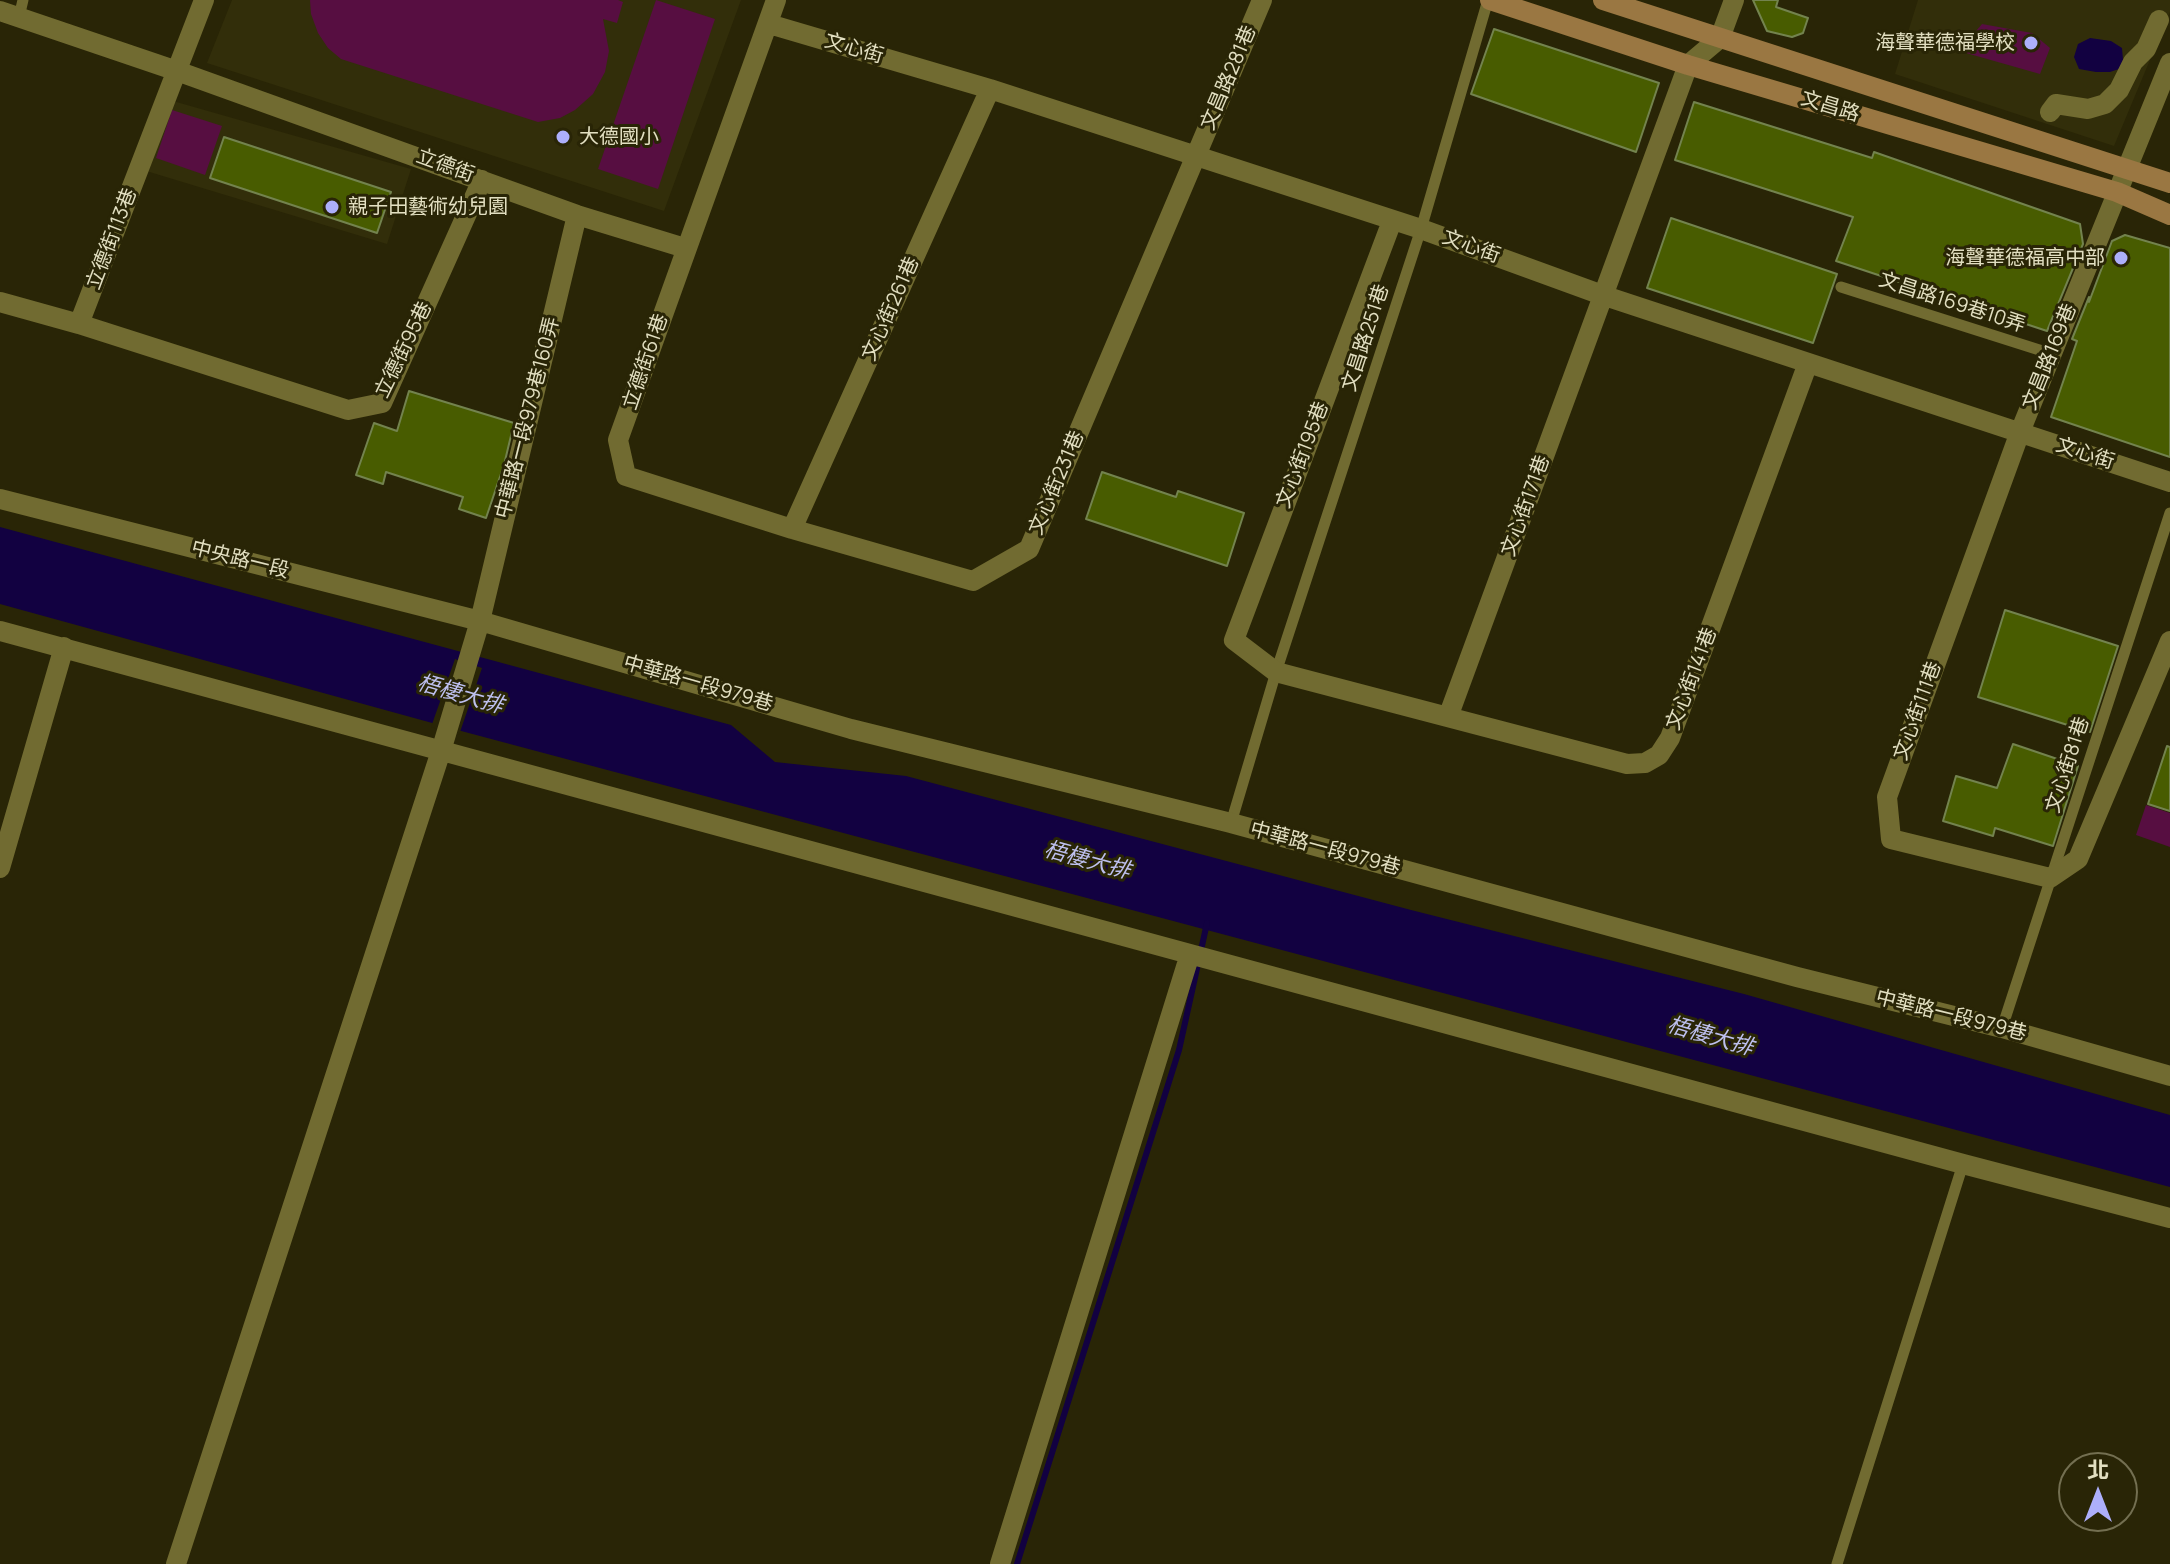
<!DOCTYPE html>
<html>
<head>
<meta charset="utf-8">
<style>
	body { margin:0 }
	#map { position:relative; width:2170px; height:1564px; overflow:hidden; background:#292506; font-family:Manrope,"Noto Sans TC",sans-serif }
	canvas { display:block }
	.north { position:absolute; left:2058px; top:1452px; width:80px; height:80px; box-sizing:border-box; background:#292506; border:2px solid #736f51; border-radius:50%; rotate:0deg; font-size:22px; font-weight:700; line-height:32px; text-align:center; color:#e2dfc1 }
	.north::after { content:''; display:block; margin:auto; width:28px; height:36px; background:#adaffb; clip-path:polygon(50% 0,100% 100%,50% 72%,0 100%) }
</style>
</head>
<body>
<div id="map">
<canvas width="2170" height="1564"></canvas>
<div class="north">北</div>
</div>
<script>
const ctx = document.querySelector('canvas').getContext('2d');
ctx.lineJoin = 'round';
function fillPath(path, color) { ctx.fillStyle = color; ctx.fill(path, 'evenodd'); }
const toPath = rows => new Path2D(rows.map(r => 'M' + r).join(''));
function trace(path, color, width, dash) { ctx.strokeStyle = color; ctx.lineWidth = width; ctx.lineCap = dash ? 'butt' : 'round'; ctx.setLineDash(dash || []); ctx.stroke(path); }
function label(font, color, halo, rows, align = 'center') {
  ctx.font = font + ' Manrope,"Noto Sans TC",sans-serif'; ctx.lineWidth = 6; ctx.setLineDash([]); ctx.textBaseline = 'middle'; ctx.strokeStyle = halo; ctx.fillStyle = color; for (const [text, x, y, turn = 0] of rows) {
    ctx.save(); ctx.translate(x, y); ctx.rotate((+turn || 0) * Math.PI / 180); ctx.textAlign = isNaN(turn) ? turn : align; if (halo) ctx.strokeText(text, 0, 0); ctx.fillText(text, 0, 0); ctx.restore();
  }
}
const built = toPath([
	[232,0,741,0,664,211,207,63],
	[1918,0,2170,0,2170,12,2114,146,1895,74],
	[173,101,411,169,387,244,143,170]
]);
const green = toPath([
	[310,0,618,0,623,2,617,23,603,19,609,51,605,72,593,94,575,110,560,118,538,122,341,59,328,48,318,33,311,14],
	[656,0,715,19,658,189,598,169],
	[1982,24,2032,33,2050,48,2040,74,1959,51],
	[172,110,222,126,205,175,156,158],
	[2146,805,2170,813,2170,847,2136,835]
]);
const water = toPath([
	[2090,38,2111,41,2122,48,2123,60,2119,69,2110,72,2096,72,2079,69,2074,57,2078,44],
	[0,527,731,725,775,762,906,776,1411,910,1744,994,2170,1115,2170,1187,465,732,0,604]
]);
const pier = toPath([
	[455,659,482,668,459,735,431,727]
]);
const stream = toPath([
	[1017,1564,1179,1050,1207,923]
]);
const building = toPath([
	[1753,0,1778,0,1776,7,1808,18,1803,33,1792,37,1767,31,1753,0],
	[1494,29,1659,83,1636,152,1471,94,1494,29],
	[1694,102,1872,158,1874,152,2080,224,2083,244,2047,331,1836,261,1853,217,1675,160,1694,102],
	[224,137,391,192,377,233,210,178,224,137],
	[1671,218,1837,274,1813,343,1647,288,1671,218],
	[2125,235,2170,248,2170,457,2051,417,2077,341,2072,339,2089,297,2089,302,2112,241,2125,235],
	[409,391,514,423,504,465,486,518,459,509,463,497,386,472,383,484,356,475,374,423,397,431,409,391],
	[1102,472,1176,497,1178,491,1244,513,1227,566,1086,519,1102,472],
	[2005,610,2118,646,2090,732,1978,697,2005,610],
	[2013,744,2078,766,2053,846,1995,828,1993,836,1943,821,1956,776,1997,788,2013,744],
	[2167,746,2170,747,2170,811,2148,804,2167,746]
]);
const lane = toPath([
	[19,17,23,0],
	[1841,287,2052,354],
	[1231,823,1276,672,1421,229,1488,0],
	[2002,1028,2170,513],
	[1837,1564,1963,1164]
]);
const street = toPath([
	[204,0,79,324,348,410,382,403,482,180],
	[776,0,618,440,626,476,792,529,973,581,1029,549,1262,0],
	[0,11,177,71,577,215,685,248],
	[769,24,990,89,1421,229,1605,296,2170,482],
	[2170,63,2020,432,1887,797,1891,839,2050,878,2078,859,2170,641],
	[2050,112,2056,104,2088,109,2105,104,2119,90,2133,62,2146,49,2159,20],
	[1392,221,1234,640,1276,672,1627,764,1645,763,1659,755,1670,738,1808,363],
	[0,302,79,324],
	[0,499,480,621,851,729,1231,823,1797,977,2002,1028,2170,1076],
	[792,529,990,89],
	[0,631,1963,1164,2170,1218],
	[1448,717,1688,65,1720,38,1734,0],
	[0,868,64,647],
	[176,1564,441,751,480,621,577,215],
	[1000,1564,1190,954]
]);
const secondary = toPath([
	[1490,0,1688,65,2117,192,2170,215],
	[1603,0,2170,183]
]);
const markers = [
	[2031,43,8,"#adaffb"],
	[563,137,8,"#adaffb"],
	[332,207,8,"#adaffb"],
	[2121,258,8,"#adaffb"]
];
const poiNames = [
	["海聲華德福學校",2015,43],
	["大德國小",579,137,"left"],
	["親子田藝術幼兒園",348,207,"left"],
	["海聲華德福高中部",2105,258]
];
const streetNames = [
	["文心街",854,49,16],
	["文昌路281巷",1229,78,-67],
	["文昌路",1830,107,17],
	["立德街",445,166,20],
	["立德街113巷",112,239,-69],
	["文心街",1471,247,20],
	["文昌路169巷10弄",1952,303,18],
	["文心街261巷",891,309,-66],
	["文昌路251巷",1366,338,-72],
	["立德街95巷",404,350,-64],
	["文昌路169巷",2050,357,-68],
	["立德街61巷",646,362,-71],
	["中華路一段979巷160弄",528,418,-76],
	["文心街",2085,454,18],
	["文心街195巷",1303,455,-69],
	["文心街231巷",1057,483,-67],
	["文心街171巷",1526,506,-70],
	["中央路一段",240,560,14],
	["文心街141巷",1692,679,-69],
	["中華路一段979巷",698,684,16],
	["文心街111巷",1918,711,-70],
	["文心街81巷",2068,765,-72],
	["中華路一段979巷",1325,849,15],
	["中華路一段979巷",1951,1016,14]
];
const waterNames = [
	["梧棲大排",460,695,16],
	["梧棲大排",1087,861,15],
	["梧棲大排",1710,1037,16]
];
fillPath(built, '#322e0a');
fillPath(green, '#570e41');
fillPath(water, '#120141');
fillPath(pier, '#292506');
trace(stream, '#120141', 6);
fillPath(building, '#485c00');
trace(building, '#73834e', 2);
trace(lane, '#716b31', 11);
trace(street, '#716b31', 20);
trace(secondary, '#9a7742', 20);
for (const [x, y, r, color] of markers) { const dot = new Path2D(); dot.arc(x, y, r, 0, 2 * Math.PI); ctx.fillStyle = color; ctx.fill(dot); trace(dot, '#292506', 3); }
label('20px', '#e2dfc1', '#292506', poiNames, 'right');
label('20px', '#e2dfc1', '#292506', streetNames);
label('italic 22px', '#bdbfee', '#292506', waterNames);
</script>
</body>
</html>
